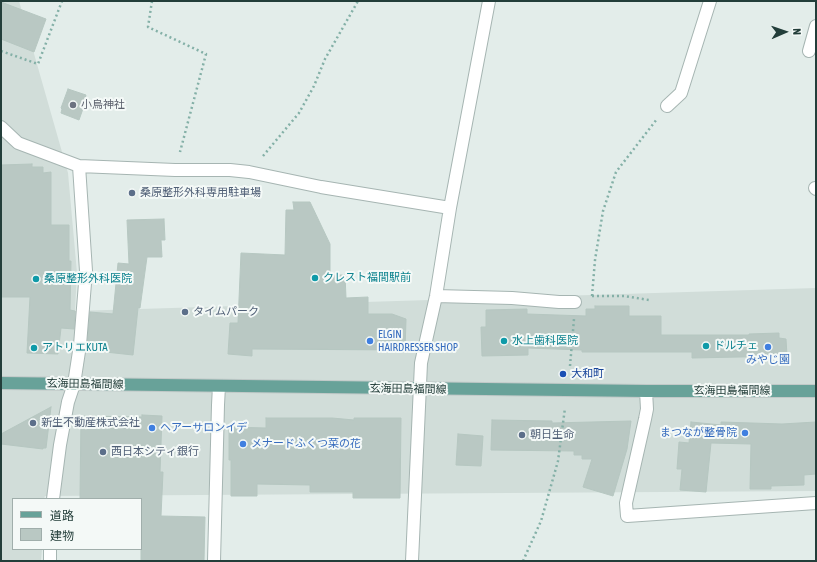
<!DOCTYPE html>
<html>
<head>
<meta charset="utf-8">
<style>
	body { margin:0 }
	#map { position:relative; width:817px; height:562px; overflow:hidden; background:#e3edea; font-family:"Asap Condensed","Noto Sans JP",sans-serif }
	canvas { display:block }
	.frame { position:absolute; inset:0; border:2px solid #233e3a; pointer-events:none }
	.legend { position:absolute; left:12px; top:498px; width:130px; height:52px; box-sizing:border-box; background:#f4f9f7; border:1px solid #a0aeab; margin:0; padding:5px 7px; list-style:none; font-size:12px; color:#233e3a }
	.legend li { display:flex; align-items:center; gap:8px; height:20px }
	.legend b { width:20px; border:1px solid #a0aeab }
	.north { position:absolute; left:765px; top:12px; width:40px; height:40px; -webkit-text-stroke:3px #f4f9f7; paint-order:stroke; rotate:88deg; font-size:11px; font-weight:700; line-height:16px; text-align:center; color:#233e3a }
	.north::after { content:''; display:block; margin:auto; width:14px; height:18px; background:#233e3a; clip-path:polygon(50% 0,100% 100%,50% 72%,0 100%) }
</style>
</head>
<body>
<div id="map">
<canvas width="817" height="562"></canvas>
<div class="frame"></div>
<ul class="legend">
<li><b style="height:5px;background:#68a299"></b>道路</li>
<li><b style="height:11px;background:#b9c8c3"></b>建物</li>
</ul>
<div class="north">N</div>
</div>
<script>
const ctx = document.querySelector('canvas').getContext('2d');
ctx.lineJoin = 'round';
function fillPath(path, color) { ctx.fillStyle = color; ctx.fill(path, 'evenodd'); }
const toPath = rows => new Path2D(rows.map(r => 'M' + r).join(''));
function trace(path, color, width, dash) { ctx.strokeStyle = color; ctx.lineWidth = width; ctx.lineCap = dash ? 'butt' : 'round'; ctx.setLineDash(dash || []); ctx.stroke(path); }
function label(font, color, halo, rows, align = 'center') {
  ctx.font = font + ' "Asap Condensed","Noto Sans JP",sans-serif'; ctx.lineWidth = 4; ctx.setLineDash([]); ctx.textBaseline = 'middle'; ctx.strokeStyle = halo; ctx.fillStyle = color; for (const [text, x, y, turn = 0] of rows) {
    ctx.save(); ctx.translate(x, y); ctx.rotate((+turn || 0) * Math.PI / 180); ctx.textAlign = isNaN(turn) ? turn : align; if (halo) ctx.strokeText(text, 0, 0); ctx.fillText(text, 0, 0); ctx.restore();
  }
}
const built = toPath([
	[1,1,19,1,68,173,77,273,75,311,816,288,816,491,45,496,44,499,13,499,13,549,42,549,41,561,1,561]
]);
const building = toPath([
	[1,2,46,19,34,52,1,39,1,2],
	[68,89,86,95,84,103,85,103,79,120,61,113,62,109,61,108,68,89],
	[32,164,32,167,43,167,43,173,51,172,51,225,69,225,69,261,71,261,70,310,75,311,74,329,61,328,58,354,27,353,30,297,1,297,1,165,32,164],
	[293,202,310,202,330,244,330,275,345,275,346,298,368,297,368,314,392,314,406,319,405,350,252,349,252,356,228,354,230,323,238,323,241,253,285,255,286,210,294,210,293,202],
	[164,219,165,240,161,240,162,257,147,257,140,308,138,308,133,355,87,350,90,312,113,314,118,263,129,264,127,220,164,219],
	[595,306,629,306,629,316,661,316,661,335,749,335,749,334,779,333,779,338,786,339,787,356,692,358,692,352,582,352,582,350,528,348,528,355,482,356,481,327,486,327,486,310,527,309,527,314,586,316,586,309,595,309,595,306],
	[51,407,46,448,43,448,43,449,1,444,1,434,51,407],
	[142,415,162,416,160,472,163,472,161,516,205,517,204,561,141,561,141,499,80,499,81,416,142,417,142,415],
	[266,418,332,418,354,420,354,418,401,418,400,498,353,498,353,492,310,492,310,485,257,484,257,496,231,496,231,460,229,460,229,427,266,428,266,418],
	[492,420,552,421,552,423,631,421,627,449,613,496,583,487,592,459,582,459,582,455,574,455,574,451,491,450,492,420],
	[691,422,721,425,721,422,782,424,816,422,816,474,804,475,804,485,771,486,771,489,750,489,751,444,711,443,706,492,680,490,682,469,677,469,679,442,689,443,691,422],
	[458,434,483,436,481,466,456,465,458,434]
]);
const path = toPath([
	[152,1,148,27,206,54,180,152],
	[1,51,38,64,62,1],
	[263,156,299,113,314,86,325,59,358,1],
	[592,296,595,260,603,211,616,172,657,119],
	[592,296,624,296,649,300],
	[570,366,574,319],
	[523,561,541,521,558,461,565,408]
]);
const minor = toPath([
	[809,51,816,26],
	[667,106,681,93,710,1],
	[1,127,18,143,79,166,175,170,230,170,249,172,321,187,450,208],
	[815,188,816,189],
	[436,296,512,298,559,302,575,302],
	[646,391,647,409,645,419,626,503,627,516,816,503],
	[53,499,60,445,68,402,74,384,80,345,86,271,79,166],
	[50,561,50,549],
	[214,561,218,405,219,386],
	[412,561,421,363,436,296,450,208,489,1]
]);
const major = toPath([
	[1,383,646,391,816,391]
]);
const markers = [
	[73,105,4,"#6b7280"],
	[132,193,4,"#5c6f8a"],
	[315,278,4,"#0f9aa8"],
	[36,279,4,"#0f9aa8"],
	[185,312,4,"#5c6f8a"],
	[370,341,4,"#3f7fe0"],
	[504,341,4,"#0f9aa8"],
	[706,346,4,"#0f9aa8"],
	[768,347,4,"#3f7fe0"],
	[34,348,4,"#0f9aa8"],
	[563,374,4,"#1a4fb4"],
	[33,423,4,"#5c6f8a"],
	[152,428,4,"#3f7fe0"],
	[745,433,4,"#3f7fe0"],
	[522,435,4,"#5c6f8a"],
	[243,444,4,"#3f7fe0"],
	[103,452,4,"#5c6f8a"]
];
const worshipNames = [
	["小烏神社",81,105]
];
const serviceNames = [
	["桑原整形外科専用駐車場",140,193],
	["タイムパーク",193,312],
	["新生不動産株式会社",41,423],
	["朝日生命",530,435],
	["西日本シティ銀行",111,452]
];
const cultureNames = [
	["クレスト福間駅前",323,278],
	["桑原整形外科医院",44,279],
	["水上歯科医院",512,341],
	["ドルチェ",714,346],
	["アトリエKUTA",42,348]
];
const shopNames = [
	["ELGIN",378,335],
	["HAIRDRESSER SHOP",378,348],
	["みやじ園",768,360,"center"],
	["ヘアーサロンイデ",160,428],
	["まつなが整骨院",737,433,"right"],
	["メナードふくつ菜の花",251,444]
];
const transitNames = [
	["大和町",571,374]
];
const streetNames = [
	["玄海田島福間線",85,384,1],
	["玄海田島福間線",408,389,1],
	["玄海田島福間線",732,391]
];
fillPath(built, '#d1ddd9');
fillPath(building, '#b9c8c3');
trace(building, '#b6c7c1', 1);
trace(minor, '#a6b5b2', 14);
trace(major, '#c1c9c8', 14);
trace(path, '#84b0a7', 2.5, [2, 3]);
trace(minor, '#fff', 12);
trace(major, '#68a299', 12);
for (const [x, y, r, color] of markers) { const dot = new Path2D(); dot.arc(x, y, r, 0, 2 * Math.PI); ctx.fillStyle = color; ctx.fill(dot); trace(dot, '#f4f9f7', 1.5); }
label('11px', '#5b616d', '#f4f9f7', worshipNames, 'left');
label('11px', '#4e5e75', '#f4f9f7', serviceNames, 'left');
label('11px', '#0d838f', '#f4f9f7', cultureNames, 'left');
label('11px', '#366cbe', '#f4f9f7', shopNames, 'left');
label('11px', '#164399', '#f4f9f7', transitNames, 'left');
label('11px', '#233e3a', '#f4f9f7', streetNames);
</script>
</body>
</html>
